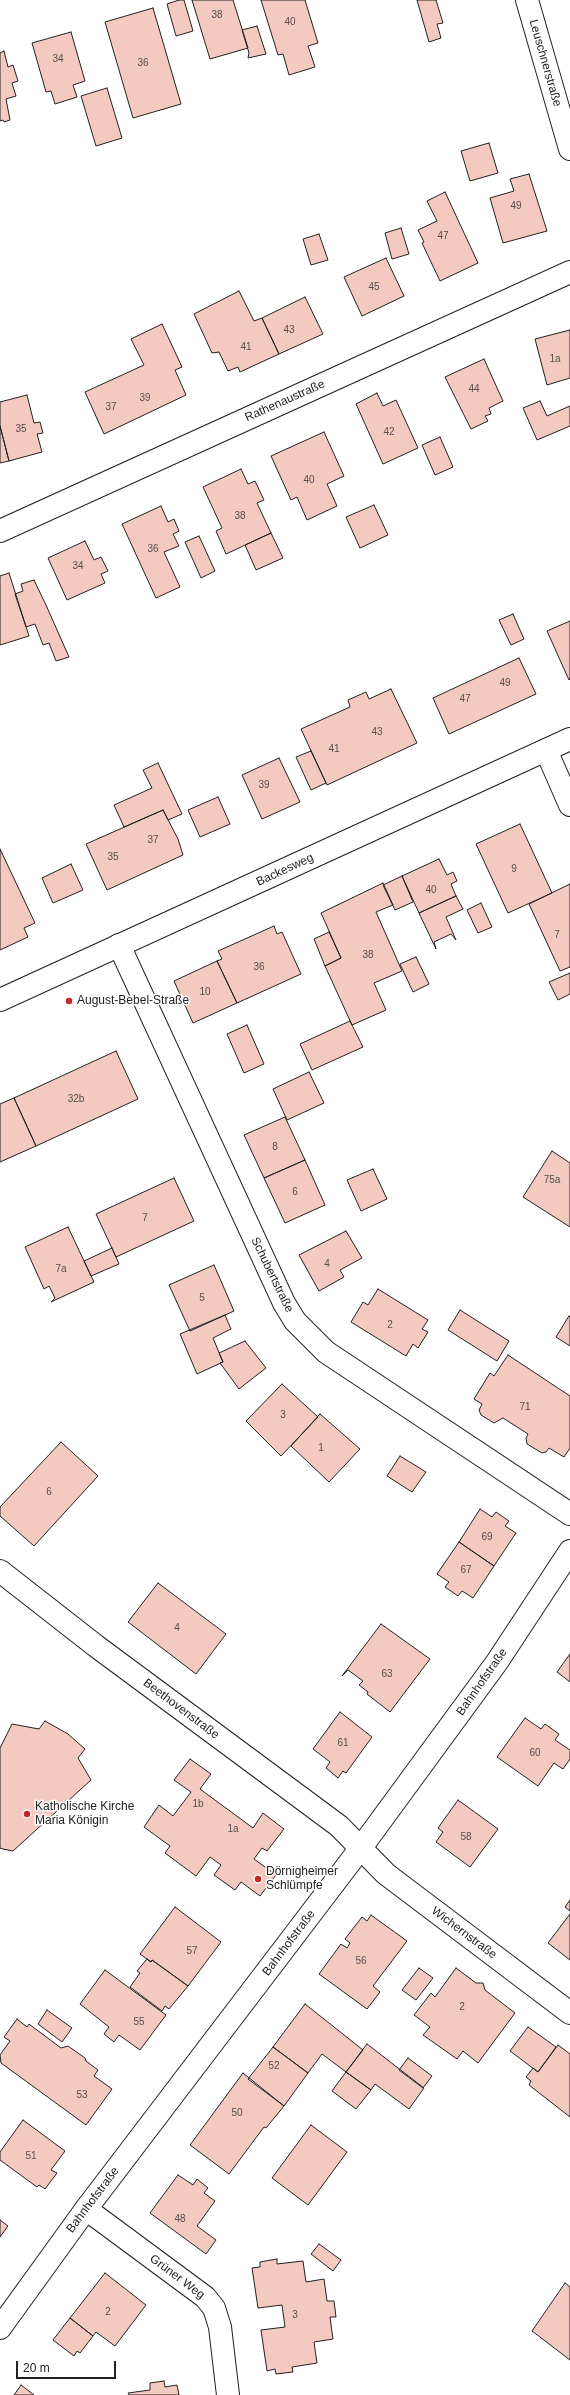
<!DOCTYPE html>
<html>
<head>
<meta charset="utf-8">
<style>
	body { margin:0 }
	#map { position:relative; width:570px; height:2395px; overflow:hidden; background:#fff; font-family:Helvetica,sans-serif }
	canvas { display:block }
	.scale { position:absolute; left:16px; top:2361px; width:100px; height:18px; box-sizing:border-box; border:2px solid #222; border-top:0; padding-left:5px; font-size:12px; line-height:14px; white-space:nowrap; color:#222; -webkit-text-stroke:3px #fff; paint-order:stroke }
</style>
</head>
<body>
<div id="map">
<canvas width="570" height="2395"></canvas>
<div class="scale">20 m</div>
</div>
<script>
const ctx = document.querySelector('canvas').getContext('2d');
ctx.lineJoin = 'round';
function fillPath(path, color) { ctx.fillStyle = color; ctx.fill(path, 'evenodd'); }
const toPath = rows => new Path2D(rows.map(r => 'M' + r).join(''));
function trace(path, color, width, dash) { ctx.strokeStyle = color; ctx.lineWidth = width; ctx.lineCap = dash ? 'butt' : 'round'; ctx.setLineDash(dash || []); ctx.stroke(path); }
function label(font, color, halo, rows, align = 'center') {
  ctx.font = font + ' Helvetica,sans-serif'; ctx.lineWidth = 3; ctx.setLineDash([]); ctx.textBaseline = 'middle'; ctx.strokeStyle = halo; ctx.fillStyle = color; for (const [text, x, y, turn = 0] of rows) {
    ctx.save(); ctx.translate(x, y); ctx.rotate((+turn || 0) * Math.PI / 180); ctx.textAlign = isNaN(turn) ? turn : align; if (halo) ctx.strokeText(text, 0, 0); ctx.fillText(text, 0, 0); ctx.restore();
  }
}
const building = toPath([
	[179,0,184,0,193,31,176,36,167,4,179,0],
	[192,0,233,0,248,48,210,59,192,0],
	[261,0,305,0,318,43,308,46,315,67,289,75,283,54,278,55,261,0],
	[417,0,436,0,443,23,437,24,441,38,429,42,417,0],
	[153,8,181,104,133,118,105,22,153,8],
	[257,26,266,54,248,58,249,53,242,30,257,26],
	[71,32,85,81,73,85,77,97,55,104,51,91,46,92,32,43,71,32],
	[4,51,8,67,13,65,18,81,12,83,16,96,6,99,10,120,4,122,3,120,0,121,0,53,4,51],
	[107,88,122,138,96,146,81,96,107,88],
	[489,143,498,173,470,181,461,151,489,143],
	[529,174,547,231,503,243,490,198,514,191,510,179,529,174],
	[445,192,478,263,440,281,422,243,424,242,418,230,437,221,427,201,445,192],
	[401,228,409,254,392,259,385,233,401,228],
	[319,234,328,260,311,265,303,239,319,234],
	[386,258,404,296,362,316,344,277,386,258],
	[239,291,254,321,262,318,279,354,240,372,238,367,228,371,219,352,212,353,194,314,239,291],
	[305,297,323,334,279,354,262,318,305,297],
	[162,324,182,367,175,370,186,395,104,434,85,392,144,365,131,339,162,324],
	[570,330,570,378,547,385,535,339,570,330],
	[484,359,503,401,489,408,491,414,485,416,488,421,471,429,445,377,484,359],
	[377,393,383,406,396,400,418,448,383,464,356,404,377,393],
	[27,395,34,423,40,422,43,433,37,434,42,452,9,461,0,426,0,402,27,395],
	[540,401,547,416,570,406,570,426,537,440,523,408,540,401],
	[0,426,9,461,0,463,0,426],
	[324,432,344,476,327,484,337,506,307,520,297,497,291,500,271,456,324,432],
	[440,437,453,467,435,475,422,445,440,437],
	[241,469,248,484,255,481,264,500,257,503,271,533,226,554,216,531,222,528,203,487,241,469],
	[374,505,388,535,360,548,346,517,374,505],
	[161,506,168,522,174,519,179,531,173,534,179,546,164,552,180,587,156,598,122,524,161,506],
	[271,533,283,558,256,570,245,545,271,533],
	[199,536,215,571,201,578,185,542,199,536],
	[85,541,94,560,101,557,108,571,101,574,105,583,67,600,48,558,85,541],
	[9,573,29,636,0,645,0,576,9,573],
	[34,580,46,605,69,657,56,661,49,643,43,645,35,624,26,627,15,594,23,591,21,584,34,580],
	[513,614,524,639,511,645,499,620,513,614],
	[570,621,570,679,569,680,547,631,570,621],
	[519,658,536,694,449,734,433,698,519,658],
	[391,689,417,743,327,785,301,729,350,707,348,700,366,692,369,699,391,689],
	[311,751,326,783,311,790,296,757,311,751],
	[279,758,300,802,262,819,242,775,279,758],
	[158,763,182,814,168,820,163,810,124,827,114,805,152,788,143,770,158,763],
	[218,797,230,824,200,837,188,810,218,797],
	[163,810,178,839,183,855,107,890,86,844,163,810],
	[520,824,552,893,508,913,476,844,520,824],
	[0,849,35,923,24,928,28,937,0,950,0,849],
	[439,859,447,875,453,872,457,881,451,884,456,896,419,913,402,876,439,859],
	[71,864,83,890,53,903,42,878,71,864],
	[402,876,413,902,395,910,383,885,402,876],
	[383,883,393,905,376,912,402,971,374,983,386,1010,352,1025,325,966,341,958,321,913,383,883],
	[570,884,570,967,560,971,529,904,570,884],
	[456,896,463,909,446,917,456,940,451,934,434,942,436,949,419,913,456,896],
	[481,903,492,927,478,933,467,910,481,903],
	[274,926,277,934,282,932,301,974,237,1003,217,961,222,959,218,951,274,926],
	[329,932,341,958,325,966,314,939,329,932],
	[416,957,429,984,413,992,400,964,416,957],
	[217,961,237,1003,193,1023,174,981,217,961],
	[570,973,570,994,558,1000,549,982,570,973],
	[350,1021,363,1047,312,1070,300,1044,350,1021],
	[247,1025,264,1064,244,1073,227,1034,247,1025],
	[116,1051,138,1099,36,1146,14,1098,116,1051],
	[309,1072,324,1103,287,1120,273,1089,309,1072],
	[14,1098,36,1146,0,1162,0,1104,14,1098],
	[285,1117,305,1160,264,1178,244,1135,285,1117],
	[552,1151,570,1163,570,1227,523,1197,552,1151],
	[305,1160,325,1205,285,1223,264,1178,305,1160],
	[373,1169,387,1199,361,1211,347,1180,373,1169],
	[174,1178,194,1221,116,1257,96,1214,174,1178],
	[68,1227,94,1282,51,1302,55,1298,49,1286,44,1289,25,1247,68,1227],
	[346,1231,362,1258,340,1270,344,1277,319,1291,299,1255,346,1231],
	[112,1248,119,1264,91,1276,84,1261,112,1248],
	[214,1265,234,1311,190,1331,169,1285,214,1265],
	[378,1289,428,1320,422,1329,428,1332,418,1348,413,1344,406,1356,351,1322,363,1302,368,1305,378,1289],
	[460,1310,509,1341,497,1361,448,1330,460,1310],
	[225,1315,231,1329,213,1338,223,1362,197,1374,180,1334,225,1315],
	[569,1316,570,1317,570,1346,556,1337,569,1316],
	[245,1341,266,1368,239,1389,220,1363,223,1362,219,1353,245,1341],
	[508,1355,570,1396,570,1448,564,1457,549,1448,546,1452,542,1453,527,1444,526,1438,528,1434,503,1418,494,1423,481,1415,479,1410,482,1404,474,1399,490,1373,494,1376,508,1355],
	[282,1384,318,1417,281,1456,246,1421,282,1384],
	[320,1414,360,1449,329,1482,291,1446,320,1414],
	[61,1442,98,1476,34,1546,0,1516,0,1507,61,1442],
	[400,1456,426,1472,412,1492,387,1476,400,1456],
	[480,1509,492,1517,496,1512,509,1521,505,1526,516,1533,494,1566,459,1542,480,1509],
	[459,1542,494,1566,473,1598,462,1591,458,1596,445,1587,449,1582,437,1574,459,1542],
	[158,1583,226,1634,196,1674,128,1622,158,1583],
	[381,1624,430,1659,390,1712,367,1694,368,1692,359,1685,363,1681,348,1670,342,1676,381,1624],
	[570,1654,570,1682,557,1672,570,1654],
	[340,1712,372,1737,346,1773,343,1771,338,1778,326,1768,330,1762,313,1749,340,1712],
	[525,1718,541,1729,545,1724,559,1734,555,1740,570,1750,570,1759,563,1769,554,1763,538,1786,497,1757,525,1718],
	[45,1721,68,1734,85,1749,78,1758,91,1780,13,1851,3,1849,0,1848,0,1748,12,1724,39,1729,45,1721],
	[190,1759,211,1774,200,1789,253,1828,263,1813,284,1829,267,1851,262,1848,254,1859,276,1875,260,1896,241,1882,235,1890,214,1875,221,1865,210,1857,196,1876,165,1853,170,1846,144,1827,159,1805,173,1816,191,1792,174,1780,190,1759],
	[458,1800,498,1829,470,1867,436,1842,443,1832,438,1828,458,1800],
	[570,1900,570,1911,565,1907,570,1900],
	[175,1907,221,1942,188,1986,152,1960,151,1962,140,1954,175,1907],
	[570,1914,570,1960,548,1943,570,1914],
	[371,1915,407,1941,373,1986,380,1992,367,2009,319,1974,341,1944,347,1948,350,1943,345,1939,362,1917,367,1921,371,1915],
	[147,1959,151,1962,152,1960,188,1986,169,2009,165,2006,162,2011,130,1987,140,1973,137,1971,147,1959],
	[419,1968,433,1978,416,2000,402,1990,419,1968],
	[456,1968,476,1983,483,1983,485,1990,515,2013,478,2063,463,2051,457,2059,423,2035,430,2027,414,2015,431,1993,435,1997,456,1968],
	[105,1970,166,2015,140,2050,119,2035,114,2042,104,2034,109,2027,80,2004,105,1970],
	[305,2004,363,2050,346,2072,322,2054,308,2073,273,2047,305,2004],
	[47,2010,72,2028,62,2042,38,2024,47,2010],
	[17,2019,27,2027,29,2024,61,2048,68,2046,85,2058,86,2061,98,2070,94,2076,112,2089,86,2125,1,2063,0,2055,10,2041,4,2037,17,2019],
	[528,2027,556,2047,538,2072,510,2051,528,2027],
	[367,2044,424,2088,409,2109,375,2084,371,2090,346,2072,367,2044],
	[558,2045,570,2054,570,2117,529,2085,531,2081,526,2077,533,2068,538,2072,558,2045],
	[273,2047,308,2073,284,2106,248,2079,273,2047],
	[408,2058,432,2076,423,2088,399,2070,408,2058],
	[346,2072,371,2090,356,2109,332,2091,346,2072],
	[243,2073,284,2106,266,2128,264,2127,229,2174,190,2145,243,2073],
	[23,2120,65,2151,51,2170,57,2173,45,2189,39,2185,37,2187,0,2160,0,2152,23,2120],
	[311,2125,347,2152,308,2205,272,2178,311,2125],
	[178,2175,193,2185,197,2179,208,2188,204,2193,215,2201,197,2226,216,2240,206,2254,150,2213,178,2175],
	[0,2220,8,2226,0,2237,0,2220],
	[319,2244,341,2260,333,2271,311,2254,319,2244],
	[277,2259,277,2264,303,2261,306,2282,324,2279,327,2301,334,2301,336,2317,330,2317,333,2339,314,2342,317,2363,292,2367,293,2372,276,2374,275,2369,267,2371,261,2330,285,2327,282,2305,258,2308,252,2268,260,2267,260,2262,277,2259],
	[105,2273,146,2305,115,2346,96,2332,93,2336,70,2318,105,2273],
	[565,2283,570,2287,570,2360,532,2331,565,2283],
	[70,2318,93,2336,80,2353,77,2351,74,2356,53,2340,70,2318],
	[164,2381,165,2387,177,2385,179,2395,129,2395,128,2393,150,2390,150,2383,164,2381],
	[21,2385,34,2395,14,2395,21,2385]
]);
const street = toPath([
	[527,0,570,149],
	[0,531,570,272],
	[546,750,570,805],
	[119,945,284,1303,295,1321,326,1352,570,1514],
	[0,1571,96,1646,339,1826,386,1874,570,2013],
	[86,2209,205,2297,214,2308,220,2327,228,2395]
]);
const secondary = toPath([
	[0,1000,570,739],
	[0,2328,86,2209,360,1849,497,1662,570,1551]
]);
const markers = [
	[69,1001,4,"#c62828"],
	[27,1814,4,"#c62828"],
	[258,1879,4,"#c62828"]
];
const numberNames = [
	["38",217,15],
	["40",290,22],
	["34",58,59],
	["36",143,63],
	["49",516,206],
	["47",443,236],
	["45",374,287],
	["43",289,330],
	["41",246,347],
	["1a",555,359],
	["44",474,389],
	["39",145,398],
	["37",111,407],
	["35",21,429],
	["42",389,432],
	["40",309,480],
	["38",240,516],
	["36",153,549],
	["34",78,566],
	["49",505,683],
	["47",465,699],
	["43",377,732],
	["41",334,749],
	["39",264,785],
	["37",153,840],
	["35",113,857],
	["9",514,869],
	["40",431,890],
	["7",557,935],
	["38",368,955],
	["36",259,967],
	["10",205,992],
	["32b",76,1099],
	["8",275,1147],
	["75a",552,1180],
	["6",295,1192],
	["7",145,1218],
	["4",327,1264],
	["7a",61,1269],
	["5",202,1298],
	["2",390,1325],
	["71",525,1407],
	["3",283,1415],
	["1",321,1448],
	["6",49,1492],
	["69",487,1537],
	["67",466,1570],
	["4",177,1628],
	["63",387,1674],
	["61",343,1743],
	["60",535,1753],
	["1b",198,1804],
	["1a",233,1829],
	["58",466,1837],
	["57",192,1951],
	["56",361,1961],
	["2",462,2007],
	["55",139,2022],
	["52",274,2066],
	["53",82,2095],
	["50",237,2113],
	["51",31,2156],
	["48",180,2219],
	["2",108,2312],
	["3",295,2315]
];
const streetNames = [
	["Leuschnerstraße",545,63,74],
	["Rathenaustraße",285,401,-24],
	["Backesweg",285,870,-25],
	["Schubertstraße",272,1275,64],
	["Bahnhofstraße",482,1682,-55],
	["Beethovenstraße",181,1709,37],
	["Wichernstraße",464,1933,37],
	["Bahnhofstraße",289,1943,-53],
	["Bahnhofstraße",93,2200,-53],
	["Grüner Weg",177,2277,37]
];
const poiNames = [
	["August-Bebel-Straße",77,1001],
	["Katholische Kirche",35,1807],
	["Maria Königin",35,1821],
	["Dörnigheimer",266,1872],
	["Schlümpfe",266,1886]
];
fillPath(building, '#f3c9c0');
trace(building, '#222', 1);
trace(street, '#222', 24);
trace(secondary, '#222', 24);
trace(street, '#fff', 22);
trace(secondary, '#fff', 22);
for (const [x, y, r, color] of markers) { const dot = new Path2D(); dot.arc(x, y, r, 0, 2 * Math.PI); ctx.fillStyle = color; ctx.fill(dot); trace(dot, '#fff', 1.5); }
label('10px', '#564c4a', null, numberNames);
label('12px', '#222', '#fff', streetNames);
label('12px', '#222', '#fff', poiNames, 'left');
</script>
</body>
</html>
